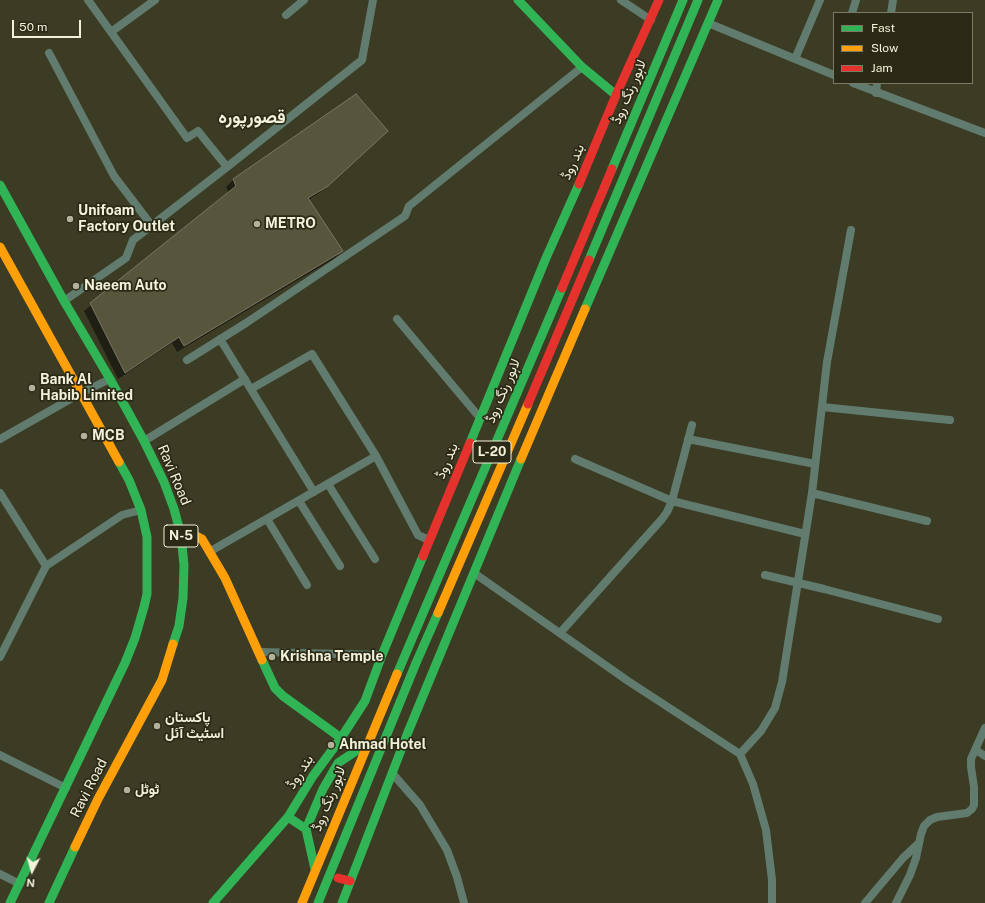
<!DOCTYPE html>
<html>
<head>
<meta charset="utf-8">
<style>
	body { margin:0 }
	#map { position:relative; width:985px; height:903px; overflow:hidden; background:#3c3b24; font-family:"Public Sans",sans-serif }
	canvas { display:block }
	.legend { position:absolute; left:833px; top:12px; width:140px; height:72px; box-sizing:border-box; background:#2b2a17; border:1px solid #7b7a65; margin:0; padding:5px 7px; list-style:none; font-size:12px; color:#f2f1d9 }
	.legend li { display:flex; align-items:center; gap:8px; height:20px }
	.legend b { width:20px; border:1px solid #7b7a65 }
	.north { position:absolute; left:12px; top:851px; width:40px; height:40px; -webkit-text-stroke:3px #2b2a17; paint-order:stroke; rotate:186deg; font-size:11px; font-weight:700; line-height:16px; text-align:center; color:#f2f1d9 }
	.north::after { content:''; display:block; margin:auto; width:14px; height:18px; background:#f2f1d9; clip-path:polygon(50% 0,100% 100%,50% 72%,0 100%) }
	.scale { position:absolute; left:12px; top:20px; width:69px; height:18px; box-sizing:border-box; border:2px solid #f2f1d9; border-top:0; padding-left:5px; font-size:12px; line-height:14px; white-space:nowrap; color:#f2f1d9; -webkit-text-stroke:3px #2b2a17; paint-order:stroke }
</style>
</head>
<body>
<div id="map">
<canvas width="985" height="903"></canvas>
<ul class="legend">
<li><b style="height:5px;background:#30b455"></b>Fast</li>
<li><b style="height:5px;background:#ff9f0a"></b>Slow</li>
<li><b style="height:5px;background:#e5322d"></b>Jam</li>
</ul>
<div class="north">N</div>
<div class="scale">50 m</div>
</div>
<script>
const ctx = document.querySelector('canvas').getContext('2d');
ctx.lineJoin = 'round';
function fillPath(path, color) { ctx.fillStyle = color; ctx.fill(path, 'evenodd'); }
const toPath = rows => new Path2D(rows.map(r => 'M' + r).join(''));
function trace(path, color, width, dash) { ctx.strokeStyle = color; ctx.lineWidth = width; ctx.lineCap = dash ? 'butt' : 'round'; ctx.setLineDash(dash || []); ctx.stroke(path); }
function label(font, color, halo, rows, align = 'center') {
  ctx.font = font + ' "Public Sans",Vazirmatn,sans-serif'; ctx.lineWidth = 3.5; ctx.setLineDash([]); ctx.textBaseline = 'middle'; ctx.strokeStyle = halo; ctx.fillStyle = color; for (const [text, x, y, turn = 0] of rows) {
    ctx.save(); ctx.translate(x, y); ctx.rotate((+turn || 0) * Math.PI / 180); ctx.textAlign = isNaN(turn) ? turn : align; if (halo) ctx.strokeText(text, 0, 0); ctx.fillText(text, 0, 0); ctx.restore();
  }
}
const shadow = toPath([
	[356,95,380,138,319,193,308,200,342,251,335,258,177,352,172,343,118,379,84,311,229,193,226,187,233,180]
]);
const building = toPath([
	[356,94,388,131,328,186,308,198,343,251,184,346,179,337,125,373,90,303,236,186,233,179,356,94]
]);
const street = toPath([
	[88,0,187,138,198,131,227,167],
	[621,0,651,20],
	[852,13,856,0],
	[891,13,893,0],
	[286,15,304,0],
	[708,23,834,75],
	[111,32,155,0],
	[49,53,114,176,152,226],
	[795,59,820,0],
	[853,83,985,133],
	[876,93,877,83],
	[64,301,126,258,133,240,227,167,362,60,373,0],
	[397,319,480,418],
	[220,339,314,492],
	[187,360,246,323,405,216,409,206,582,67],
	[251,389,312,354,376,456,418,535,429,540],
	[822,407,950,420],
	[0,439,81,393,110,379],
	[688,439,815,464],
	[144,441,245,379],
	[575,459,672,501,805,534],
	[328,484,375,559],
	[0,493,46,566],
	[812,493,927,521],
	[299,501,340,566],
	[267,519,307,585],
	[209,552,376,456],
	[474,573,628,681,740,754,753,784,766,830,772,880,772,903],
	[765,575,824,589,938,619],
	[560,633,662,519,667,512,672,501,692,425],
	[260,652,382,655],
	[0,657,46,566,122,515,141,510],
	[976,750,985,756],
	[740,754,761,731,775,708,782,682,812,493,827,362,851,230],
	[0,755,66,788],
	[392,773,420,805,447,850,457,877,464,903],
	[0,874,20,884],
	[865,903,903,858,919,843],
	[896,903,910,875,916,858,921,834,924,826,930,820,937,817,967,813,972,809,974,805,974,787,971,767,971,759,985,728]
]);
const fast = toPath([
	[518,0,582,67,616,95],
	[612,169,683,0],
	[0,185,64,301,110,379,144,441,164,482,174,509,181,535,184,565,183,598,179,626,173,644],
	[589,260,698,0],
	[585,309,718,0],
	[470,443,546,258,579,184],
	[262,660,275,688,283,696,341,738],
	[397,674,562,288],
	[288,817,306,829],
	[315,869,306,829,323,789,338,763,368,743],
	[10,903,125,663,135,638,144,607,147,594,147,537,141,510,129,480,119,462],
	[49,903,75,847],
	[213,903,288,817,313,776,341,738,365,701,382,655,423,556],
	[318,903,416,663,438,613],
	[342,903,408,732,521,459]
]);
const slow = toPath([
	[0,247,119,462],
	[521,459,585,309],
	[181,535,192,534,202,539,225,578,262,660],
	[438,613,528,404],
	[75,847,98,799,162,680,173,644],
	[302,903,397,674]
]);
const jam = toPath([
	[579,184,616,95,659,0],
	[562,288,612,169],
	[528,404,589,260],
	[423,556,470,443],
	[338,878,350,881]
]);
const markers = [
	[70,219,4,"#b2b19a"],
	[257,224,4,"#b2b19a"],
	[76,286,4,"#b2b19a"],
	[32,388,4,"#b2b19a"],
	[84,436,4,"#b2b19a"],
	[272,657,4,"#b2b19a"],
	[157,726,4,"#b2b19a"],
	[331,745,4,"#b2b19a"],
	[127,790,4,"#b2b19a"]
];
const shields = [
	[492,452,38],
	[181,536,34]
];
const shieldNames = [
	["L-20",492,452],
	["N-5",181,536]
];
const streetNames = [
	["لاہور رنگ روڈ",629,92,-67],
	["بند روڈ",573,162,-66],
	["لاہور رنگ روڈ",503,391,-67],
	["بند روڈ",447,461,-67],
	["Ravi Road",174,475,67],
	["بند روڈ",300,772,-57],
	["Ravi Road",89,788,-63],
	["لاہور رنگ روڈ",329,799,-68]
];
const poiNames = [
	["Unifoam",78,211],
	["Factory Outlet",78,227],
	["METRO",265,224],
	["Naeem Auto",84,286],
	["Bank Al",40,380],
	["Habib Limited",40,396],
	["MCB",92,436],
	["Krishna Temple",280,657],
	["پاکستان",165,718],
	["اسٹیٹ آئل",165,734],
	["Ahmad Hotel",339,745],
	["ٹوٹل",135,790]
];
const districtNames = [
	["قصورپورہ",252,117]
];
fillPath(shadow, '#0007');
fillPath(building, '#57563c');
trace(building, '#787865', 1);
trace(street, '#617c6e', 8);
trace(fast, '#30b455', 9);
trace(slow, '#ff9f0a', 9);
trace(jam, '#e5322d', 9);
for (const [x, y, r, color] of markers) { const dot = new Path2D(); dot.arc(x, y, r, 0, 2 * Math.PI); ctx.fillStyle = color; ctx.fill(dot); trace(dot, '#2b2a17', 1.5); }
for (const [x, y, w] of shields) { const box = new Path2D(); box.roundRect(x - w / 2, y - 11, w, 22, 3); ctx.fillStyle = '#2b2a17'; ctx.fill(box); trace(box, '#f2f1d9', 1); }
label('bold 13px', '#f2f1d9', null, shieldNames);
label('14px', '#f2f1d9', '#2b2a17', streetNames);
label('bold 14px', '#f2f1d9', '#2b2a17', poiNames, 'left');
label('bold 18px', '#f2f1d9', '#2b2a17', districtNames);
</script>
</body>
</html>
